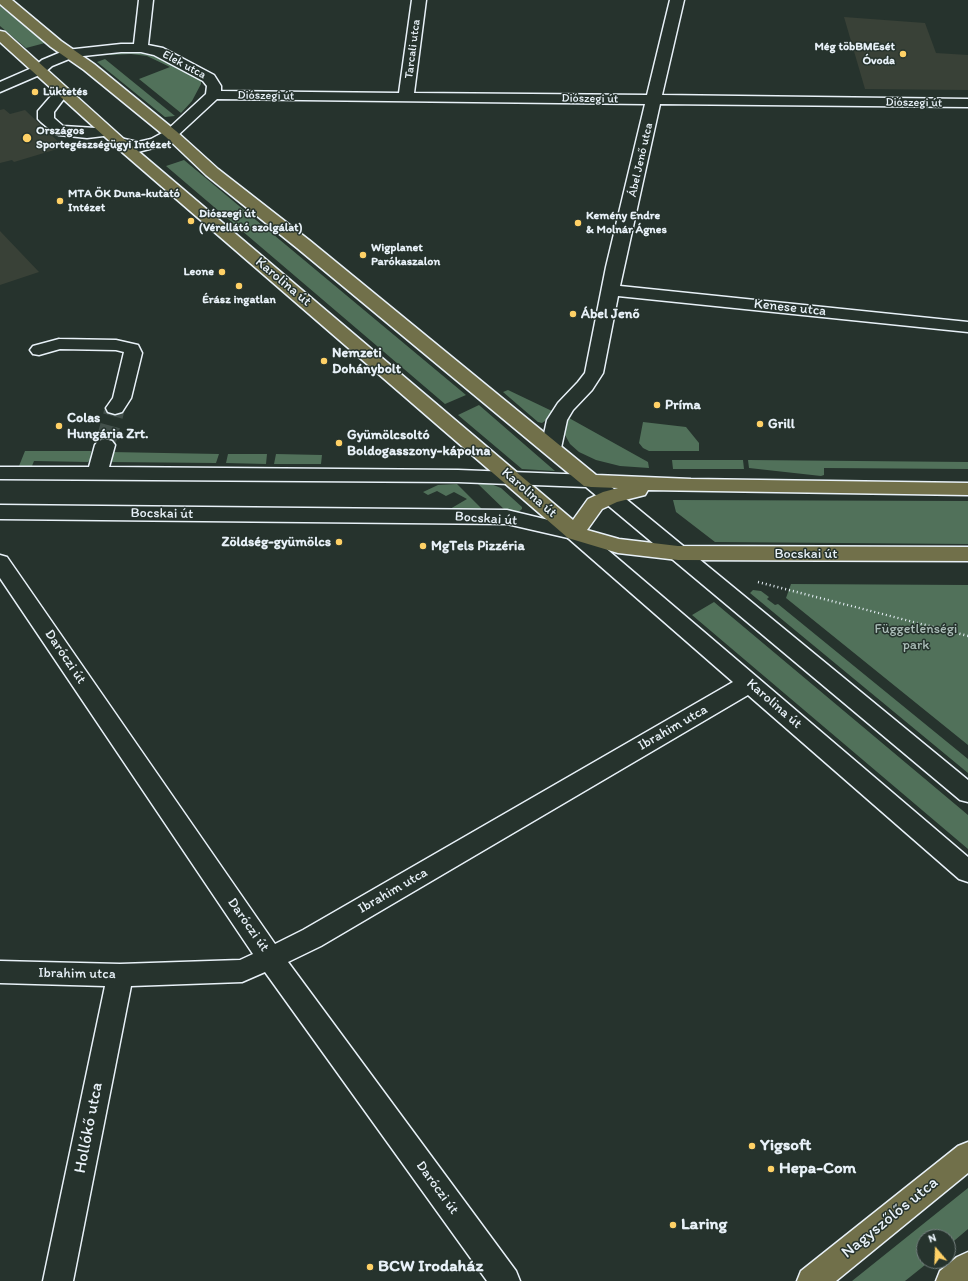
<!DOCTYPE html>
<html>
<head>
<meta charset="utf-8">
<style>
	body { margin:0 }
	#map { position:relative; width:968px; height:1281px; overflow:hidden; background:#26332d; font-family:Itim,sans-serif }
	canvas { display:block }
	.north { position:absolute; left:916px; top:1229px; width:40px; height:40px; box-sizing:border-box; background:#26332d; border:1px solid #747f7e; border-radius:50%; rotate:341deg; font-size:11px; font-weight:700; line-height:16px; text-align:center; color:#e8f1f8 }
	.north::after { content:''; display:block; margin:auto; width:14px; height:18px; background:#ffd166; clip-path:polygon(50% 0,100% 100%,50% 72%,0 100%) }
</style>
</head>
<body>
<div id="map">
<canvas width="968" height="1281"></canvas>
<div class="north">N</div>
</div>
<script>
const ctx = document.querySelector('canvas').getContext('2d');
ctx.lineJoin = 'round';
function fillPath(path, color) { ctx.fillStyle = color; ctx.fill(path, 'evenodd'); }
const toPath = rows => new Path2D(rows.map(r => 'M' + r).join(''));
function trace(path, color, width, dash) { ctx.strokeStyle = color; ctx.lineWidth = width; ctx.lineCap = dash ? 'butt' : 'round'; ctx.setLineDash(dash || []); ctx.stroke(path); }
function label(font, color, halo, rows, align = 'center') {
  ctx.font = font + ' Itim,sans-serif'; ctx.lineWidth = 3; ctx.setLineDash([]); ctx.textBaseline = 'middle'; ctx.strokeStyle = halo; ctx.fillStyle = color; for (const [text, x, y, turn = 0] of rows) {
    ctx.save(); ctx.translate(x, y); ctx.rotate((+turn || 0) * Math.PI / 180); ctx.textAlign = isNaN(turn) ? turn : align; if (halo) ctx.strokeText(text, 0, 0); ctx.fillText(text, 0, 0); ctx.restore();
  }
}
const built = toPath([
	[844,17,925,23,936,53,968,55,968,90,865,89],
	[4,109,10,114,25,110,64,147,14,162,12,160,0,163,0,110],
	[0,231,39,272,0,285]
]);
const green = toPath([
	[0,6,45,43,26,48,0,26],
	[124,52,139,53,156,57,201,80,201,84,192,101,181,113,139,79,170,67,147,56,131,54,110,55,109,53],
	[105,59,175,116,165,117,97,62],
	[184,160,466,395,445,404,166,166],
	[508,390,552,411,545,421,542,423,538,422,503,392],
	[479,405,555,471,522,469,458,415],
	[569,418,648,462,649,468,620,466,596,460,579,452,570,444,565,435,563,425],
	[643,422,686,427,699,443,699,451,649,451,643,448,639,443],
	[25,451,91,451,90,460,88,462,34,461,32,466,19,466],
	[110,452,219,454,216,463,108,462],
	[228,454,267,454,266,464,226,463],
	[276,454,322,455,321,464,274,464],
	[672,460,743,460,744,469,673,469],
	[748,460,968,462,968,469,824,468,824,475,821,476,749,468],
	[457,484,482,509,450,509,467,499,454,492,446,496,437,491,428,495,423,492,438,485],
	[478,484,491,484,501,488,522,507,522,509,518,512,507,512],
	[673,500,968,501,968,544,715,542,676,512],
	[791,584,968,585,968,745,786,598],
	[753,590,761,591,769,597,767,599,775,605,778,604,968,759,968,773,750,593],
	[714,602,968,815,968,849,692,615],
	[968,1188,968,1229,948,1246,948,1237,924,1237,924,1261,930,1261,905,1281,852,1281]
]);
const minorTunnel = toPath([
	[105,445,115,408]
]);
const path = toPath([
	[758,582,968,636]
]);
const minor = toPath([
	[139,0,153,0,148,45,163,48,214,75,221,86,221,91,399,93,412,0,426,0,414,93,647,95,670,0,684,0,662,95,968,99,968,107,660,104,620,286,968,322,968,332,618,296,603,373,592,390,573,410,567,420,561,448,558,452,551,454,544,452,541,448,547,420,558,403,578,382,585,373,606,267,645,104,217,99,176,137,161,146,138,152,115,146,112,143,115,140,120,138,138,142,151,139,166,131,206,94,207,86,203,81,154,55,141,52,121,52,74,57,52,66,44,73,0,92,0,82,34,67,42,60,66,50,121,44,134,44,139,0],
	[62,88,67,89,69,92,54,112,54,118,63,126,112,129,115,132,112,135,87,138,59,135,54,133,41,122,38,119,38,111,57,89,62,88],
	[59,339,116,340,138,345,142,353,131,398,122,412,115,414,108,412,106,408,113,398,124,352,116,350,60,349,39,355,33,354,30,350,33,346,59,339],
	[105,439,112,441,115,445,109,467,458,470,591,475,598,476,968,780,968,802,960,800,586,487,458,482,0,479,0,467,89,467,95,445,98,441,105,439],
	[0,505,507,510,582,528,968,857,968,882,959,879,748,695,321,946,288,962,516,1271,520,1281,487,1281,265,972,242,982,131,986,73,1281,43,1281,105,986,0,983,0,961,120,964,240,960,253,954,0,578,0,555,7,557,275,944,303,930,733,682,568,538,507,524,0,519,0,505]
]);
const major = toPath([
	[0,0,12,0,61,41,94,64,176,131,218,169,309,240,596,475,691,479,968,483,968,495,648,490,645,495,617,502,602,509,587,530,619,539,678,546,968,547,968,561,678,560,618,553,568,538,115,146,0,42,0,31,5,32,125,140,573,520,588,499,603,492,618,488,591,487,584,486,297,248,206,175,166,137,84,70,51,47,0,4,0,0],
	[968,1142,968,1173,836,1281,797,1281,801,1271,958,1146,968,1142],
	[968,1252,968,1281,936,1281,940,1271,957,1257,968,1252]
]);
const markers = [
	[903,54,4,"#ffd166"],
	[35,92,4,"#ffd166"],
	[27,138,5,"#ffd166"],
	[60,201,4,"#ffd166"],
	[191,221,4,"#ffd166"],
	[578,223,4,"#ffd166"],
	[363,255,4,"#ffd166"],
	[222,272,4,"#ffd166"],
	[239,286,4,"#ffd166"],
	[573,314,4,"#ffd166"],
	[324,361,4,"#ffd166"],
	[657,405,4,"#ffd166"],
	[760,424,4,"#ffd166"],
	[59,426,4,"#ffd166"],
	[339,443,4,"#ffd166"],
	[339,542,4,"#ffd166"],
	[423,546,4,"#ffd166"],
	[752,1146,4,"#ffd166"],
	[771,1169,4,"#ffd166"],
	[673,1225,4,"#ffd166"],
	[370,1267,4,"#ffd166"]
];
const farPoinames = [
	["Még töbBMEsét",895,47,"right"],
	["Óvoda",895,61,"right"],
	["Lüktetés",43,92],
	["Országos",36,131],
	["Sportegészségügyi Intézet",36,145],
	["MTA ÖK Duna-kutató",68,194],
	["Intézet",68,208],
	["Diószegi út",199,214],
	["(Vérellátó szolgálat)",199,228],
	["Kemény Endre",586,216],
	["& Molnár Ágnes",586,230],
	["Wigplanet",371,248],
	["Parókaszalon",371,262],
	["Leone",214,272,"right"],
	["Érász ingatlan",239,300,"center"]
];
const farStreetnames = [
	["Tarcali utca",413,49,-83],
	["Elek utca",184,65,28],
	["Diószegi út",266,96,1],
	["Diószegi út",590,99,1],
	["Diószegi út",914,103,1],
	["Ábel Jenő utca",641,160,-77]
];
const streetNames = [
	["Karolina út",283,282,40],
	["Kenese utca",790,308,6],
	["Karolina út",529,493,41],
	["Bocskai út",162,514,1],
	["Bocskai út",486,519,4],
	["Bocskai út",806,554],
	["Daróczi út",65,657,56],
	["Karolina út",774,704,41],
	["Ibrahim utca",673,728,-30],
	["Ibrahim utca",393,891,-30],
	["Daróczi út",248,925,55],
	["Ibrahim utca",77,974,1],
	["Daróczi út",437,1188,54]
];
const poiNames = [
	["Ábel Jenő",581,314],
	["Nemzeti",332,353],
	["Dohánybolt",332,369],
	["Príma",665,405],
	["Colas",67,418],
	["Hungária Zrt.",67,434],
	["Grill",768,424],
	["Gyümölcsoltó",347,435],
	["Boldogasszony-kápolna",347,451],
	["Zöldség-gyümölcs",331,542,"right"],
	["MgTels Pizzéria",431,546]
];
const parkNames = [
	["Függetlenségi",916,629],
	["park",916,645]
];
const nearStreetnames = [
	["Hollókő utca",89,1128,-79],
	["Nagyszőlős utca",890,1218,-39]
];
const nearPoinames = [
	["Yigsoft",760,1146],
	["Hepa-Com",779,1169],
	["Laring",681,1225],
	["BCW Irodaház",378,1267]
];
fillPath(built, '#394137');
fillPath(green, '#51715a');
trace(minorTunnel, '#43504b', 20, [20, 10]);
trace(minor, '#e8f1f8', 3);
trace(major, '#e8f1f8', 3);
trace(path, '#e8f1f8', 2.5, [1, 3]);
fillPath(minor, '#26332d');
fillPath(major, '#71704a');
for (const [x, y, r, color] of markers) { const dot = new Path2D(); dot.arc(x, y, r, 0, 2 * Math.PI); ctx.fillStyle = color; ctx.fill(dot); trace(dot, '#26332d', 1.5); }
label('bold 12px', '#e8f1f8', '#26332d', farPoinames, 'left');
label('12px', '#e8f1f8', '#26332d', farStreetnames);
label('14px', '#e8f1f8', '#26332d', streetNames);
label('bold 14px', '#e8f1f8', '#26332d', poiNames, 'left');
label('14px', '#acbeb9', '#26332d', parkNames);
label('17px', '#e8f1f8', '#26332d', nearStreetnames);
label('bold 17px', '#e8f1f8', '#26332d', nearPoinames, 'left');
</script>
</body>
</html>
